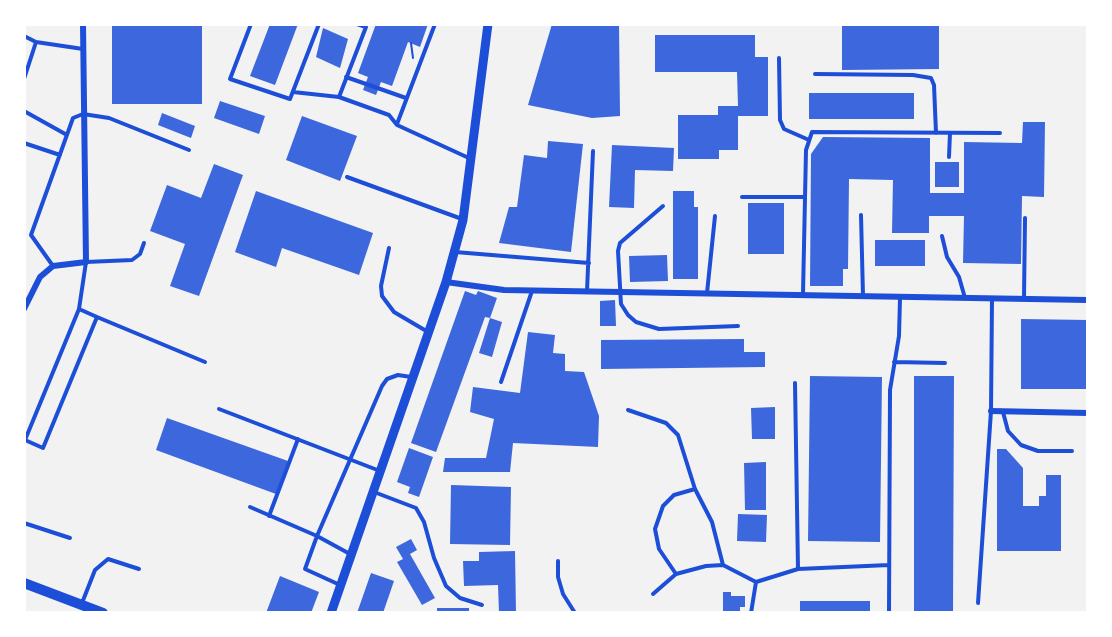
<!DOCTYPE html>
<html>
<head>
<meta charset="utf-8">
<style>
	body { margin:0 }
	#map { position:relative; width:1112px; height:637px; overflow:hidden; background:#f2f2f2; font-family:"Open Sans",sans-serif }
	canvas { display:block }
	.frame { position:absolute; inset:0; border:26px solid #fff; pointer-events:none }
</style>
</head>
<body>
<div id="map">
<canvas width="1112" height="637"></canvas>
<div class="frame"></div>
</div>
<script>
const ctx = document.querySelector('canvas').getContext('2d');
ctx.lineJoin = 'round';
function fillPath(path, color) { ctx.fillStyle = color; ctx.fill(path, 'evenodd'); }
const toPath = rows => new Path2D(rows.map(r => 'M' + r).join(''));
function trace(path, color, width, dash) { ctx.strokeStyle = color; ctx.lineWidth = width; ctx.lineCap = dash ? 'butt' : 'round'; ctx.setLineDash(dash || []); ctx.stroke(path); }
const building = toPath([
	[112,24,202,24,202,104,112,104],
	[270,24,298,24,275,85,250,76],
	[376,24,428,24,420,47,408,42,392,86,381,82,376,95,363,90,368,77,358,73],
	[552,24,619,24,620,116,592,118,528,105],
	[842,24,939,24,939,69,842,70],
	[323,28,348,39,340,68,316,57],
	[655,35,755,35,755,57,768,57,768,116,738,116,738,150,719,150,719,159,678,159,678,115,718,115,718,106,738,106,737,72,655,72],
	[809,93,914,93,914,119,809,119],
	[220,101,265,116,259,134,214,118],
	[162,113,195,126,191,138,158,125],
	[302,116,357,136,340,181,286,160],
	[1023,122,1045,122,1044,197,1022,196,1021,264,963,263,964,216,929,216,929,233,892,233,893,180,849,179,848,269,843,269,843,286,810,286,811,154,823,137,930,138,930,193,964,193,964,142,1022,143],
	[548,141,583,144,571,252,499,243,509,207,517,207,524,155,547,158],
	[612,145,674,148,673,171,635,170,634,208,609,207],
	[935,162,959,162,959,187,935,187],
	[214,164,243,175,199,296,170,286,185,244,150,231,167,185,201,198],
	[256,191,373,233,359,275,282,248,276,267,235,252],
	[673,191,694,191,694,207,698,207,698,279,673,279],
	[748,203,784,203,784,254,748,254],
	[875,240,925,240,925,266,875,266],
	[667,255,668,281,630,282,629,256],
	[465,291,476,295,478,291,497,298,490,318,485,317,436,452,411,443],
	[615,300,616,326,600,326,600,301],
	[490,318,502,322,492,357,479,353],
	[1021,319,1088,320,1088,389,1021,389],
	[528,332,555,335,553,353,565,354,565,371,584,372,599,416,598,447,513,443,510,472,443,472,445,458,486,458,494,419,470,412,473,387,520,393],
	[744,339,744,352,765,352,765,367,601,369,601,340],
	[810,376,882,377,880,542,808,541],
	[914,376,954,376,953,613,914,613],
	[775,407,775,439,752,439,751,408],
	[167,418,288,461,276,494,156,450],
	[409,448,433,457,419,497,408,493,410,487,397,482],
	[997,449,1006,449,1023,468,1023,506,1039,506,1039,496,1046,496,1046,475,1061,475,1061,551,997,551],
	[766,462,766,510,745,510,744,463],
	[451,485,511,487,510,545,450,544],
	[738,514,767,515,766,542,737,541],
	[411,539,417,550,410,554,435,598,422,605,397,562,403,559,396,547],
	[515,551,516,613,499,613,498,585,464,586,463,561,479,561,479,552],
	[371,573,394,581,383,613,357,613],
	[280,576,319,592,311,613,266,613],
	[723,592,731,592,731,596,745,596,745,607,740,607,740,613,723,613],
	[800,601,870,601,870,613,800,613],
	[437,608,469,608,469,613,437,613]
]);
const path = toPath([
	[411,43,413,58]
]);
const service = toPath([
	[251,24,230,79,290,99,319,24],
	[24,36,36,42,24,79],
	[36,42,83,49],
	[779,58,780,120,784,129,809,140],
	[815,74,913,75,931,78,934,85,936,133],
	[346,77,406,98],
	[293,92,339,97,389,115,397,125,471,159],
	[339,97,366,27,357,24],
	[24,111,67,135],
	[397,124,435,24],
	[24,143,60,155],
	[949,157,950,133],
	[347,177,462,219],
	[742,197,805,197],
	[663,206,620,243,618,251,621,304,628,315,636,322,659,329,738,326],
	[861,215,863,296],
	[942,236,947,257,959,277,965,298],
	[144,243,140,254,132,260,86,262,79,309,25,440,43,448,97,317,205,362],
	[389,248,381,286,382,296,394,312,428,332],
	[455,252,589,263],
	[53,266,31,235,73,118,83,114,109,118,189,150],
	[587,291,593,151],
	[707,293,715,216],
	[803,294,806,150,812,132,1000,133],
	[1024,298,1025,218],
	[79,309,97,317],
	[894,362,945,363],
	[501,382,532,291],
	[795,383,798,569],
	[219,409,380,471],
	[628,410,666,423,678,435,695,489,712,522,723,565],
	[1003,412,1008,431,1021,445,1038,451,1072,451],
	[374,492,416,508,424,522,434,558,446,586,460,598,482,605],
	[250,507,317,536,305,569,340,585],
	[269,516,298,439],
	[24,523,70,538],
	[350,554,317,536,382,386,387,379,398,375,411,377],
	[558,561,558,577,563,594,575,613],
	[676,574,659,549,655,529,663,506,674,495,695,489],
	[653,594,676,574,706,566,723,565,756,582],
	[82,603,95,570,108,559,139,569],
	[978,603,991,411,992,299],
	[751,613,756,582,798,569,889,565],
	[889,613,890,390,899,336,900,298]
]);
const minor = toPath([
	[446,282,504,290,1088,300],
	[24,309,40,277,53,266,86,262,83,24],
	[991,411,1088,413]
]);
const tertiary = toPath([
	[331,613,446,282,463,220,488,24]
]);
const secondary = toPath([
	[24,583,103,613]
]);
fillPath(building, '#3d67dc');
trace(path, '#1d4ed8', 2);
trace(service, '#1d4ed8', 4);
trace(minor, '#1d4ed8', 6);
trace(tertiary, '#1d4ed8', 9);
trace(secondary, '#1d4ed8', 10);
</script>
</body>
</html>
